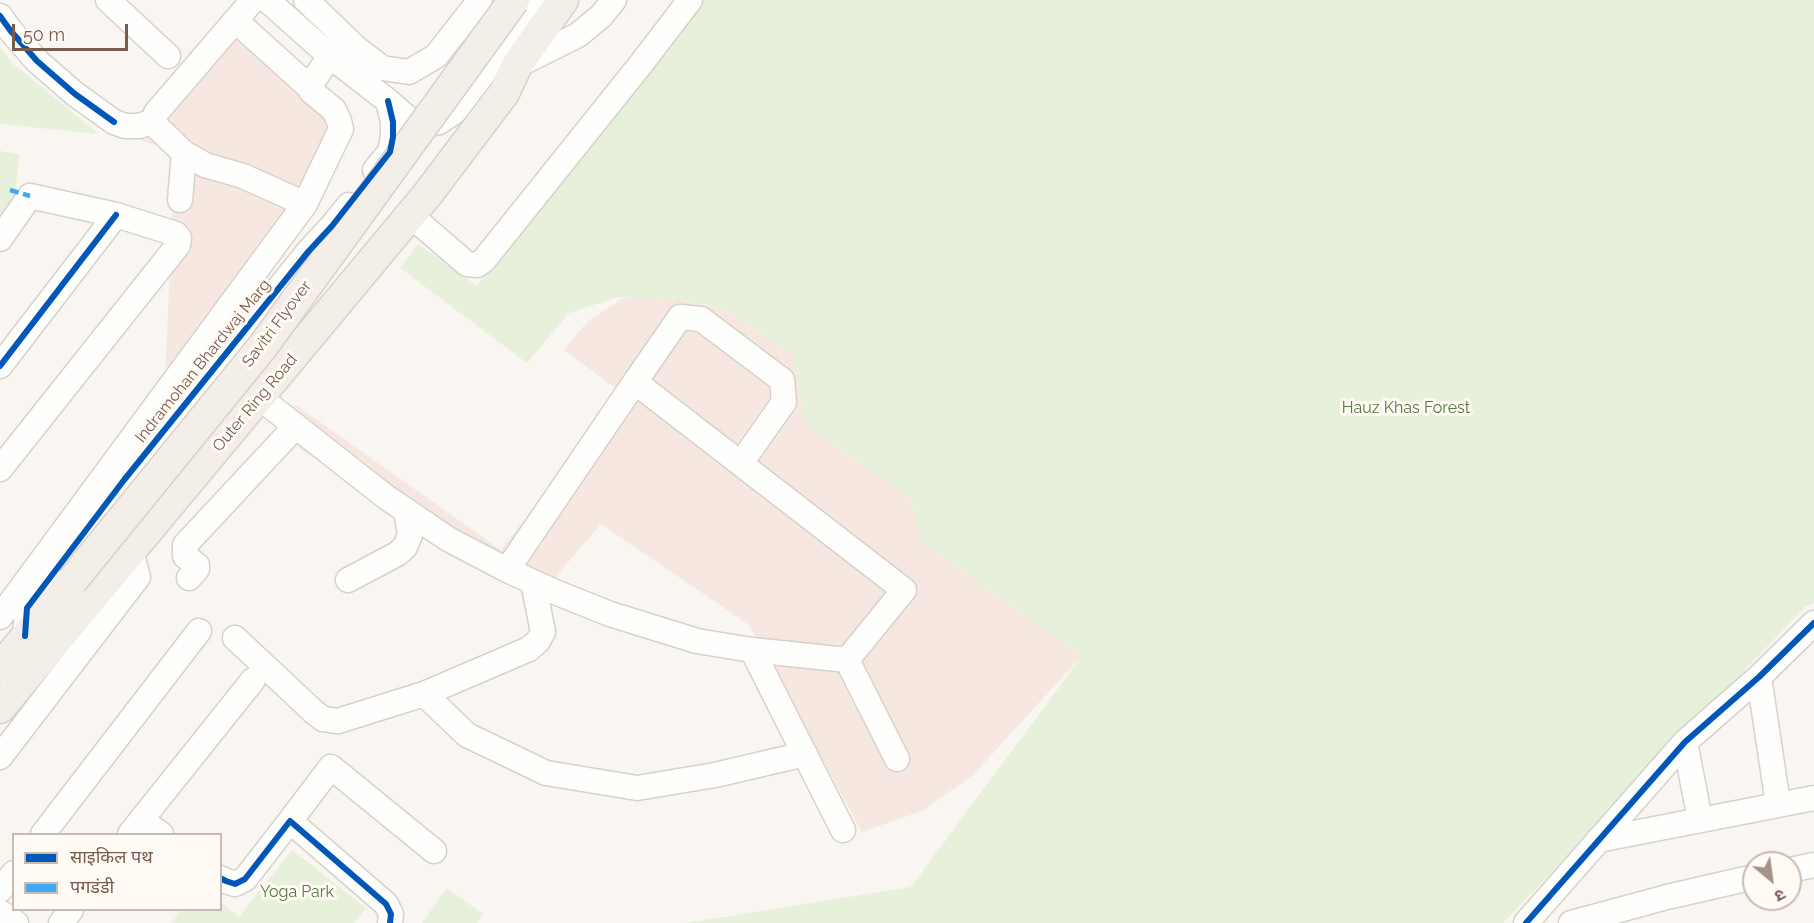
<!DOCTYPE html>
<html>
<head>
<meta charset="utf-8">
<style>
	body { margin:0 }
	#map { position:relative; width:1814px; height:923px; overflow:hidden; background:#f9f5f0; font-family:Raleway,"Noto Sans Devanagari",sans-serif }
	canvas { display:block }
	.legend { position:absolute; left:12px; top:833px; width:210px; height:78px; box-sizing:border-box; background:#fffaf3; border:2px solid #cabbb1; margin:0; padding:8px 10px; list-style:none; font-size:18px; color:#7a5c4d }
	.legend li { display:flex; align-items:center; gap:12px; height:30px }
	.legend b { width:30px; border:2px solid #cabbb1 }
	.north { position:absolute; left:1742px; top:851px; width:60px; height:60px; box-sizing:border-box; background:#fffaf3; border:2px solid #cabbb1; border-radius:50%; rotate:151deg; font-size:16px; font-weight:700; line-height:24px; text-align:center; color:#7a5c4d }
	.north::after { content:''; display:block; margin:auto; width:21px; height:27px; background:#a69286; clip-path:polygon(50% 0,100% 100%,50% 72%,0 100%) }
	.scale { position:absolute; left:12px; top:24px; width:116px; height:27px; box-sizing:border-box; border:3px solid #7a5c4d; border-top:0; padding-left:8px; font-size:18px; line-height:21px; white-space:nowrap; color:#7a5c4d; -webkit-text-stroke:4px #fffaf3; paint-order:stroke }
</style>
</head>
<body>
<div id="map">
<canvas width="1814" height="923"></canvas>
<ul class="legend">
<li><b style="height:8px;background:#0057b8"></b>साइकिल पथ</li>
<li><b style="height:8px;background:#3fa9f5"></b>पगडंडी</li>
</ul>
<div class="north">उ</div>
<div class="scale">50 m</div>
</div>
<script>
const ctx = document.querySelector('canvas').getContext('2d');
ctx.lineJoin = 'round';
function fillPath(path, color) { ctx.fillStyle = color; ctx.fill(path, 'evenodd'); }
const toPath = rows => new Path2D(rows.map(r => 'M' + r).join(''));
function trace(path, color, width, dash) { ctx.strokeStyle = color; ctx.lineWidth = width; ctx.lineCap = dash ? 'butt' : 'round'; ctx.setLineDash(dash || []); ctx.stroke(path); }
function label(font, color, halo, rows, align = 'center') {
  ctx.font = font + ' Raleway,sans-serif'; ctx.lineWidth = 6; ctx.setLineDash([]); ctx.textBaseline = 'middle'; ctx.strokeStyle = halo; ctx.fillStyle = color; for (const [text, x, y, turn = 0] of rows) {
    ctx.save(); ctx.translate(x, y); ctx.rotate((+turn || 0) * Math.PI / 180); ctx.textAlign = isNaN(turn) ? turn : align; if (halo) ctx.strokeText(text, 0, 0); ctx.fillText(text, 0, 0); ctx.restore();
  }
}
const commercial = toPath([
	[233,11,326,87,331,137,320,174,165,378,175,152,120,133],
	[633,297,680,299,728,311,793,355,806,425,911,499,923,543,1082,656,972,776,922,811,862,832,749,625,601,524,557,575,541,599,363,493,274,430,296,405,501,550,622,393,564,350,587,322,622,299]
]);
const green = toPath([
	[700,0,1814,0,1814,603,1806,606,1503,923,686,923,911,887,1082,656,923,543,911,499,806,425,793,355,728,311,680,299,618,297,569,313,527,363,400,268,418,244,477,286],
	[0,47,12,63,99,134,0,124],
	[0,151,19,154,13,216,0,232],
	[292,850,366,908,354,923,171,923,182,910,220,910,221,903,239,917],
	[447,888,483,914,477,923,422,923]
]);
const minor = toPath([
	[108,0,168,56],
	[253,0,156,113,154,121,158,128,184,153,205,165,243,176,305,204],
	[267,0,330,56,388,101,411,121,421,124,430,124,439,122,454,112,539,0],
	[306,0,356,48,382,68,409,72,436,56,480,0],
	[0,16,10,30,37,61,75,94,114,122,125,126,139,126,154,121],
	[236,21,309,87],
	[518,65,578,35,601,16,614,0],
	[375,170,390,152,393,137,393,122,388,101],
	[180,200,184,153],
	[410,215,467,264,477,265,484,260,641,64,690,0],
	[0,239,30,196,116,215,176,234,179,238,178,245,0,469],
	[0,366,116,215],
	[635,382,680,317,701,319,782,380,784,402,741,463],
	[260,398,386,497,448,539,507,570,555,592,610,614,697,641,752,650,847,660,904,590,635,382,507,570],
	[189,578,197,569,197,565,185,556,185,545,296,426],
	[348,580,397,554,405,547,410,535,406,510],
	[0,617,305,204,341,129,339,121,334,110,311,91,309,87,330,56],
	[25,636,27,608,124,480,308,252,332,226,349,205],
	[235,638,314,712,323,719,338,721,424,694,467,735,546,773,637,788,715,775,805,754],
	[752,650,843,830],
	[847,660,897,759],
	[1759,677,1778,804],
	[424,694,529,649,538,641,543,632,533,582],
	[1685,742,1700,820],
	[0,757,138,577,131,552],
	[141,820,161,834],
	[290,821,331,767,434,851],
	[43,834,199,631],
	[130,834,253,680],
	[1598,840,1814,798],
	[1790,870,1814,865],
	[220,878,226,881,235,884,245,879,290,821,386,904,391,914,390,923],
	[0,890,14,873],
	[0,912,16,923],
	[61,923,71,910],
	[1526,923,1685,742,1759,677,1814,623],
	[1571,923,1667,897,1754,877]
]);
const major = toPath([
	[0,668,72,581],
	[0,708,427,195,504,93,517,65,563,0]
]);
const majorBridge = toPath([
	[72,581,263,346,514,0]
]);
const quiet = toPath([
	[10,190,30,196]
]);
const cycleway = toPath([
	[0,16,10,30,37,61,75,94,114,122],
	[0,366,116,215],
	[25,636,27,608,124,480,308,252,332,226,390,152,393,137,393,122,388,101],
	[220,878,226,881,235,884,245,879,290,821,386,904,391,914,390,923],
	[1526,923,1685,742,1759,677,1814,623]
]);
const streetNames = [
	["Savitri Flyover",277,324,-53],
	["Indramohan Bhardwaj Marg",203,361,-51],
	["Outer Ring Road",255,403,-50]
];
const parkNames = [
	["Hauz Khas Forest",1406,408],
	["Yoga Park",297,892]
];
fillPath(commercial, '#f6e8e1');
fillPath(green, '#e7f0db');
trace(minor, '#d7d1cb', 27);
trace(major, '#dad1cc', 33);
trace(minor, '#fefefd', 24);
trace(major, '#f3eee8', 30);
trace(majorBridge, '#dad1cc', 33, []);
trace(majorBridge, '#f3eee8', 30);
trace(quiet, '#3fa9f5', 4.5, [9, 4.5]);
trace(cycleway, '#0057b8', 6);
label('16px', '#7a5c4d', '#fffaf3', streetNames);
label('16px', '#537a41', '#fffaf3', parkNames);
</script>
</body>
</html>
